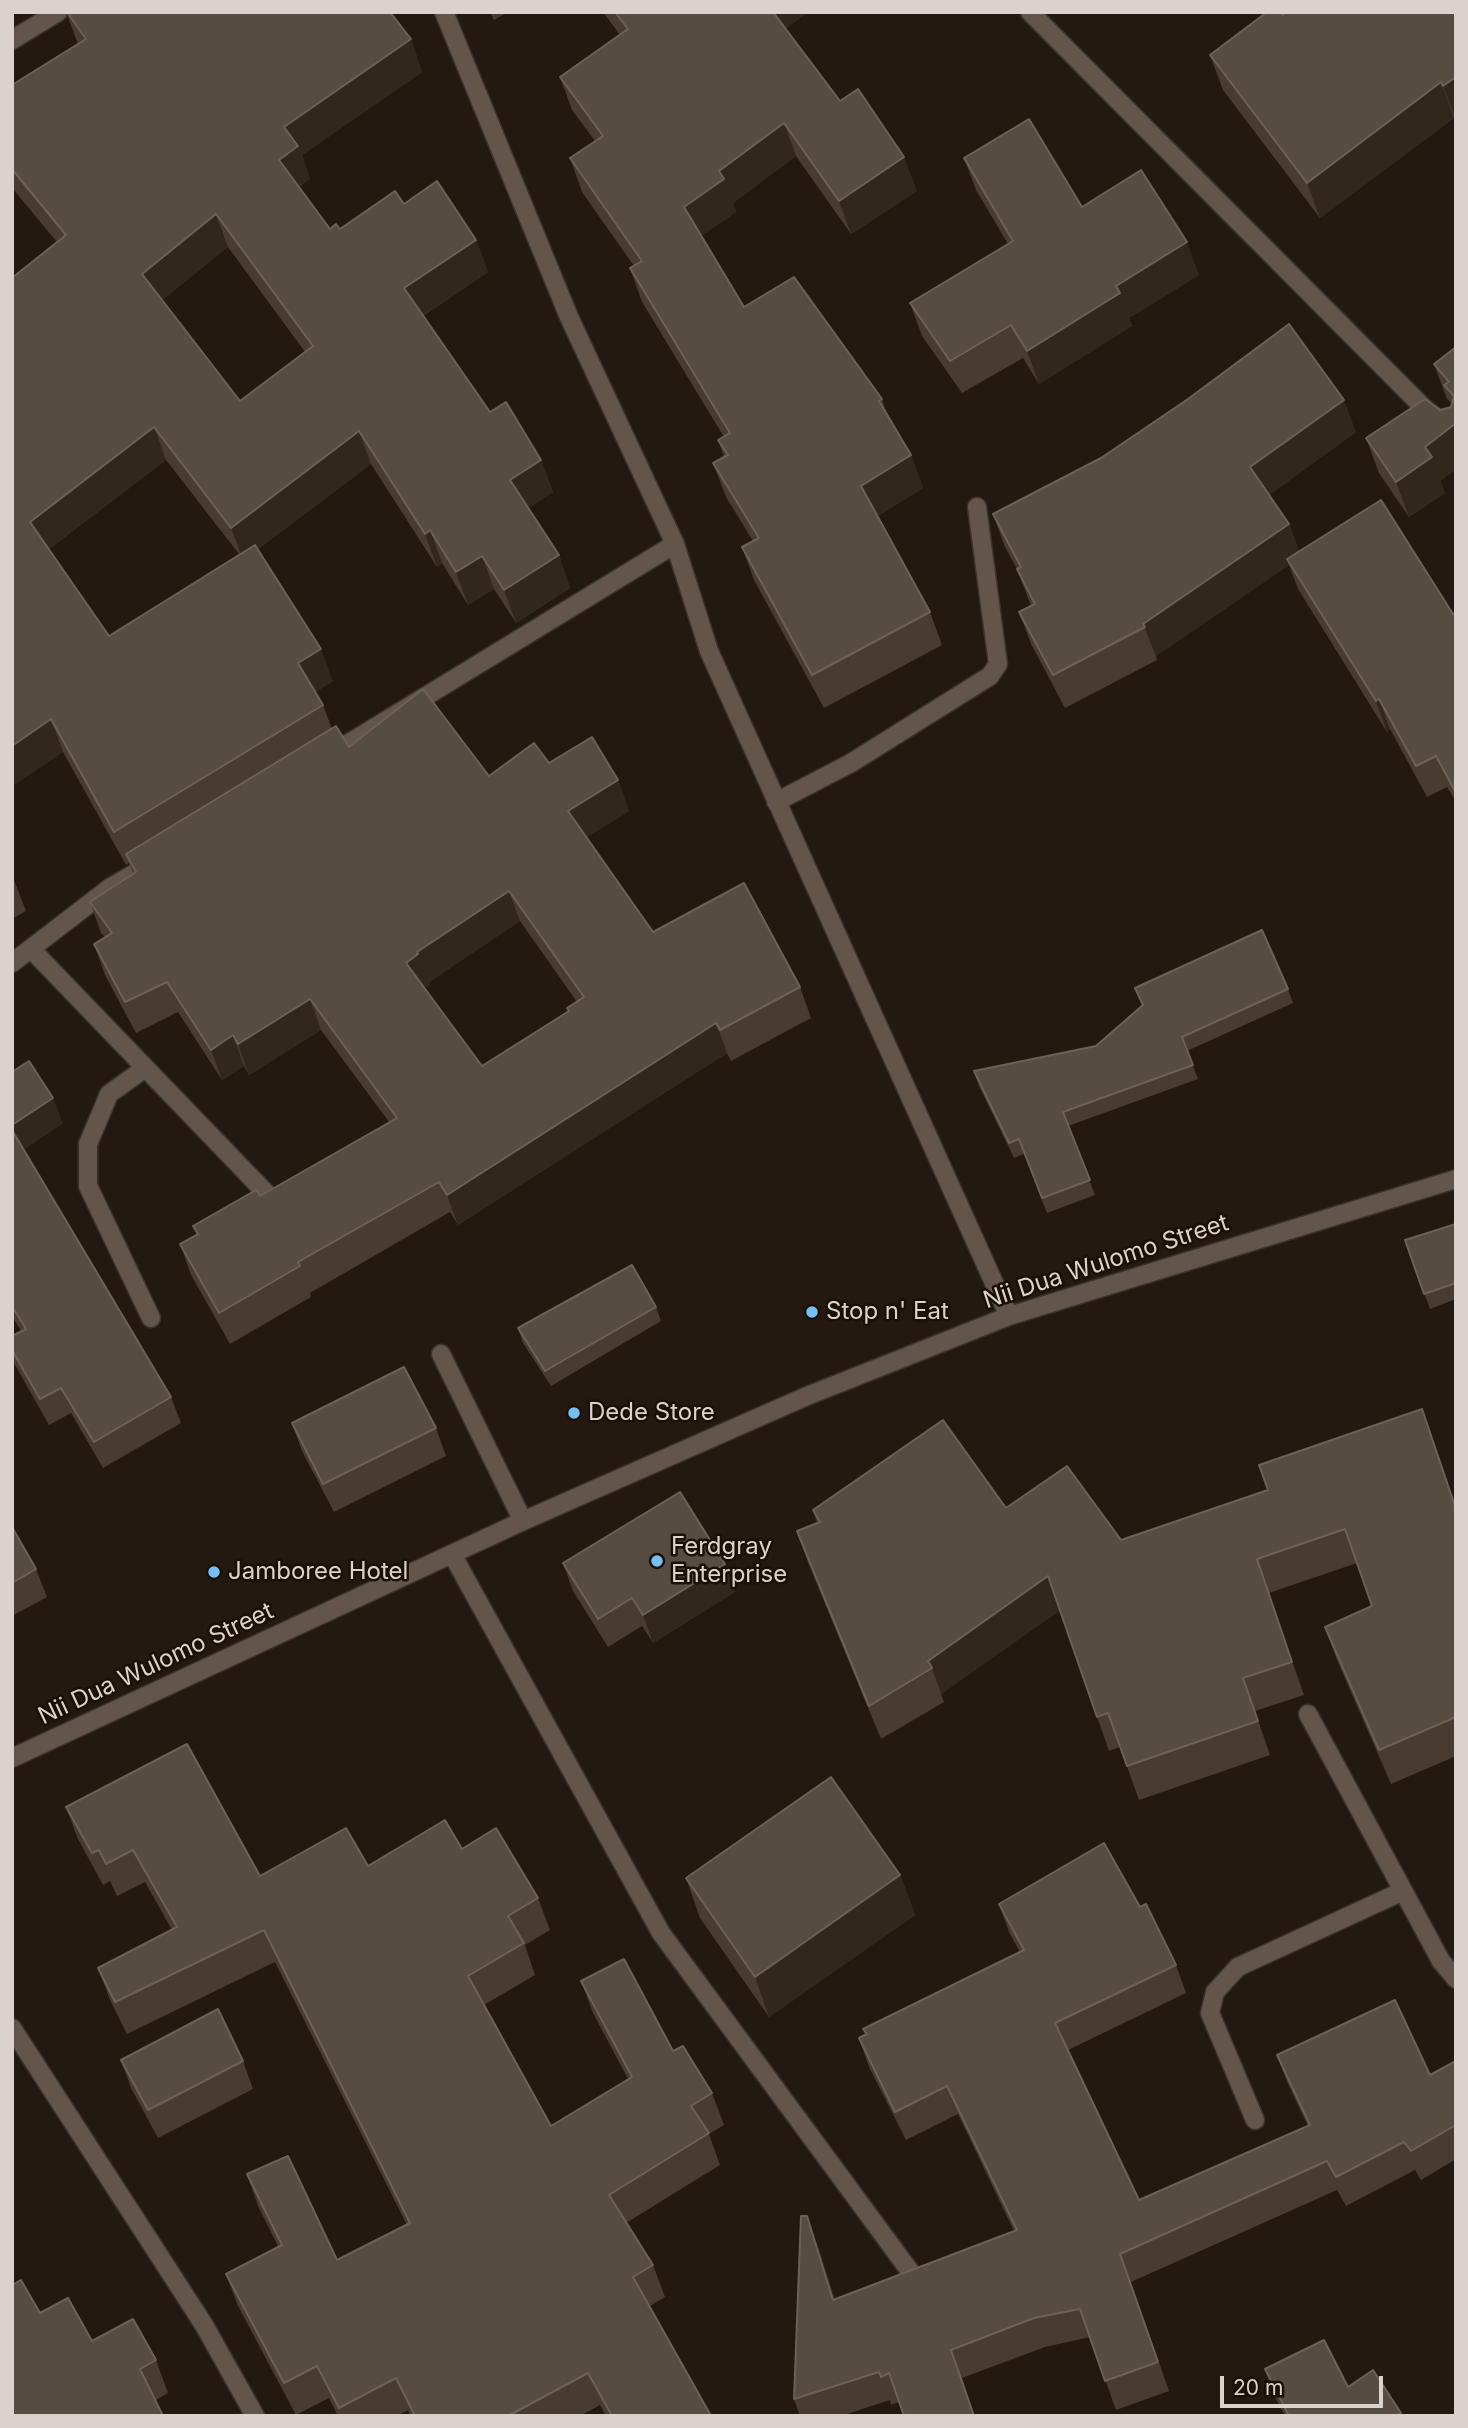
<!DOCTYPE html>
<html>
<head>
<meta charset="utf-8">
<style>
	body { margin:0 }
	#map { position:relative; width:1468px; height:2428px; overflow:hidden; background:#241910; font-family:Inter,sans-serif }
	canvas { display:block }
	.frame { position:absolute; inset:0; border:14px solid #dad2cc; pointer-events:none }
	.scale { position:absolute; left:1220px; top:2376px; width:163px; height:32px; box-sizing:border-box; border:4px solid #dad2cc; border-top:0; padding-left:9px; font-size:21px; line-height:24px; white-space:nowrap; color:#dad2cc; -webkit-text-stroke:5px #1a1007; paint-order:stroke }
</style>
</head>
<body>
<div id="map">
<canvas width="1468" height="2428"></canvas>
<div class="frame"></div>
<div class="scale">20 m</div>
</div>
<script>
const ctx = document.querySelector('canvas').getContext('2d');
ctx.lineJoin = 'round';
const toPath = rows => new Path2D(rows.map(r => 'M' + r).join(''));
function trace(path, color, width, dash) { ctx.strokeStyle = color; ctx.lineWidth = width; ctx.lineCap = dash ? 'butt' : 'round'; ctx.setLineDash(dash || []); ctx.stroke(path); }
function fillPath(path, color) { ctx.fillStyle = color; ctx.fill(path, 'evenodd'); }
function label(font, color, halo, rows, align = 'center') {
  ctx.font = font + ' Inter,sans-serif'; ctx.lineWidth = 5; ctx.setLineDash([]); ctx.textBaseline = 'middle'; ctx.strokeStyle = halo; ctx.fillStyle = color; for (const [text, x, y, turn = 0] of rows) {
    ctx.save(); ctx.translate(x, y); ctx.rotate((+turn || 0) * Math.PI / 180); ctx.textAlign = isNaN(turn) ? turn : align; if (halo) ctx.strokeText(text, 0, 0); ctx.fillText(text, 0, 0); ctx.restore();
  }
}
const lane = toPath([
	[776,802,851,763,990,676,998,664,977,507],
	[32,950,266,1193],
	[144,1069,109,1094,88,1144,88,1186,151,1318],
	[441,1354,523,1521],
	[1255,2120,1210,2013,1215,1992,1238,1967,1403,1891]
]);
const street = toPath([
	[444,12,569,317,675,544,709,651,1009,1316],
	[1030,12,1423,407,1456,435],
	[12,40,58,12],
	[328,756,675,544],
	[12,963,111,887,142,869],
	[452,1554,661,1933,912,2274],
	[1308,1714,1441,1961,1456,1979],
	[12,1758,523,1521,807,1396,1009,1316,1456,1179],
	[12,2028,204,2325,255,2416]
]);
const wall = toPath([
	[66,12,390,12,411,39,422,72,302,155,310,179,299,187,330,229,340,229,404,204,476,240,488,272,423,316,490,412,541,460,553,492,528,508,559,555,570,588,516,623,494,589,468,605,442,563,437,567,371,464,258,549,333,681,315,692,323,705,332,729,349,747,489,776,549,763,618,780,629,811,587,837,653,932,800,987,811,1018,731,1061,727,1053,458,1225,450,1212,310,1293,311,1297,230,1344,191,1275,180,1244,197,1235,193,1226,260,1196,389,1122,321,1030,249,1075,244,1066,222,1080,178,1012,136,1033,105,975,94,944,105,937,101,933,90,902,133,873,129,863,126,865,63,752,12,786,57,242,12,188,12,85,78,44],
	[228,247,305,352,240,401,162,300],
	[166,460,239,554,109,636,49,549],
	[520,921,577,1002,567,1008,569,1011,482,1066,424,988,430,985,429,982],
	[490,12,508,12,494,20],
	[603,12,808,12,785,29,840,101,917,191,851,234,796,156,733,203,736,212,701,236,744,307,882,399,887,414,911,455,923,488,878,516,930,612,942,645,824,708,754,580,742,547,753,541,726,497,713,463,724,457,718,440,724,437,642,302,630,268,634,266,582,192,570,158,595,141,572,110,560,77,620,35],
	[1456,12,1456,121,1454,118,1320,218,1223,90,1210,55,1283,15],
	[964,158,1082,207,1199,275,1129,318,1132,326,1039,384,1023,358,962,393,922,336,910,303,1008,244,976,190],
	[1456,347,1456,469,1440,481,1445,493,1409,517,1379,473,1366,438,1451,407,1451,403,1447,399,1434,364],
	[1356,432,1269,495,1289,524,1299,551,1453,614,1456,612,1456,802,1447,787,1427,797,1390,729,1387,732,1298,589,1289,565,1156,656,1157,660,1065,708,1031,644,1019,612,1031,606,1017,569,1005,547,993,514],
	[12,875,26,911,12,919],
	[1135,988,1288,989,1293,1003,1187,1051,1198,1079,1068,1126,1095,1195,1047,1213,1024,1154,1014,1158,979,1086,974,1071,1096,1046,1142,1005],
	[12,1072,63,1123,24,1149,171,1397,181,1423,103,1468,71,1413,49,1425,15,1365,12,1357,12,1336,21,1331,12,1316],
	[1456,1224,1456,1299,1430,1309,1405,1240],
	[656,1307,661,1321,551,1386,523,1343,518,1328],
	[1422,1409,1456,1507,1456,1756,1391,1784,1337,1660,1325,1627,1372,1606,1357,1563,1269,1593,1304,1695,1255,1711,1270,1755,1139,1800,1120,1747,1109,1751,1060,1610,941,1694,944,1702,881,1739,809,1565,797,1531,817,1523,813,1510,1006,1508,1121,1540,1268,1490],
	[292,1423,436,1428,446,1456,334,1512,302,1451],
	[12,1527,36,1569,47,1597,12,1616],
	[563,1563,735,1592,653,1643,642,1626,608,1647,573,1591],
	[66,1807,260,1876,368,1866,462,1849,538,1898,550,1930,525,1945,535,1975,484,2005,551,2126,628,2079,593,2013,581,1981,673,2051,712,2093,724,2125,709,2134,720,2165,626,2223,653,2265,665,2297,650,2306,711,2416,606,2416,600,2405,580,2416,410,2416,408,2410,397,2416,338,2416,329,2398,296,2415,238,2306,226,2274,278,2246,258,2206,247,2174,337,2260,407,2225,275,1962,127,2034,110,2000,98,1968,172,1930,145,1882,117,1896,110,1881,103,1885,78,1839],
	[900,1875,915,1915,769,2017,700,1918,686,1878],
	[999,1904,1140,1907,1176,1965,1186,1993,1068,2050,1139,2200,1308,2126,1288,2084,1277,2055,1430,2075,1456,2061,1456,2159,1421,2180,1415,2170,1346,2206,1337,2190,1131,2282,1169,2391,1116,2410,1090,2337,1045,2347,962,2378,974,2416,904,2416,899,2402,891,2405,890,2400,841,2416,800,2416,794,2399,817,2244,835,2299,1014,2231,958,2114,906,2140,869,2067,859,2038,865,2035,863,2029,1020,1952,1009,1932],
	[121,2060,243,2061,253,2089,158,2138,131,2088],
	[40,2313,92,2341,156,2360,168,2393,156,2400],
	[1265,2369,1348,2387,1401,2413,1402,2416,1285,2416,1274,2395]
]);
const shadedWall = toPath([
	[769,12,808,12,777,35],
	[411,39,422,72,302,155,310,179,291,192,279,160,284,127],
	[1456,77,1456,120,1443,86],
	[1441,82,1454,118,1320,218,1307,183],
	[784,123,796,156,733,203,736,212,696,240,684,207,719,171],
	[904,157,917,191,851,234,839,201],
	[216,214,228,247,154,307,142,274],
	[476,240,488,272,416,320,404,288],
	[1187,242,1199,275,1129,318,1132,326,1039,384,1027,351,1116,286],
	[1344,400,1356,432,1262,500,1250,467],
	[1456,423,1456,469,1440,481,1445,493,1409,517,1396,482,1425,447],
	[154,427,166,460,42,554,30,522],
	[359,431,371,464,243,560,231,528],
	[911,455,923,488,873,519,861,486],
	[541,460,553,492,522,512,510,480],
	[1289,524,1301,557,1287,559,1289,565,1156,656,1143,624],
	[430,530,442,563,437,567,425,534],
	[559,555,570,588,516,623,504,590],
	[482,556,494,589,468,605,456,572],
	[321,649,333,681,309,695,298,663],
	[1379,699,1390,729,1387,732,1376,701],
	[51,719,63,752,12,786,12,746],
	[618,780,629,811,579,842,568,811],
	[509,891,520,921,429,982,430,985,417,994,406,963,417,952],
	[310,999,321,1030,249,1075,238,1044],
	[716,1023,727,1053,458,1225,447,1195],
	[233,1035,244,1066,222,1080,211,1050],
	[53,1098,63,1123,19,1152,12,1132,12,1125],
	[1257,1559,1269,1593,1304,1695,1292,1662],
	[725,1564,735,1592,653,1643,643,1615],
	[1048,1576,1061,1609,941,1694,932,1668,928,1661],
	[1243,1678,1255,1711,1270,1755,1258,1721],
	[900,1875,915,1915,769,2017,755,1977],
	[807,2216,817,2244,844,2328,833,2300]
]);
const building = toPath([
	[67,12,390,12,411,39,284,127,298,146,279,160,330,229,336,224,340,229,395,191,404,204,437,181,476,240,404,288,490,412,506,402,541,460,510,480,559,555,504,590,482,556,456,572,430,530,425,534,359,431,231,528,154,427,30,522,109,636,255,545,321,649,298,663,323,705,114,832,51,719,12,746,12,278,66,235,12,169,12,85,86,39,67,12],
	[216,214,313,346,240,401,142,274,216,214],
	[615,12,773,12,840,101,858,89,904,157,839,201,784,123,719,171,724,179,684,207,744,307,794,277,882,399,879,401,911,455,861,486,930,612,812,675,742,547,759,538,713,463,728,455,718,440,730,433,630,268,642,261,570,158,603,136,560,77,628,29,615,12],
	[1267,12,1281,12,1283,15,1286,12,1456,12,1456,77,1443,86,1441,82,1307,183,1210,55,1267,12],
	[1029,119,1082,207,1141,170,1187,242,1116,286,1120,293,1027,351,1011,325,950,361,910,303,1013,241,964,158,1029,119],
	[1289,324,1344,400,1250,467,1289,524,1143,624,1145,627,1053,675,1019,612,1035,604,1017,569,1021,567,993,514,1101,458,1188,399,1289,324],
	[1456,347,1456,423,1425,447,1432,457,1396,482,1366,438,1425,399,1440,410,1451,407,1454,396,1444,385,1449,382,1434,364,1456,347],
	[1381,500,1453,614,1456,612,1456,793,1436,756,1416,766,1379,699,1376,701,1287,559,1381,500],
	[423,689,489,776,534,743,549,763,592,737,618,780,568,811,653,932,744,883,800,987,720,1030,716,1023,447,1195,439,1182,298,1262,300,1266,219,1313,180,1244,198,1234,193,1226,256,1190,260,1196,397,1118,310,999,238,1044,233,1035,211,1050,167,982,125,1002,94,944,112,933,90,902,136,872,126,854,336,726,349,747,423,689],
	[509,891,584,997,567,1008,569,1011,482,1066,406,963,418,954,417,952,509,891],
	[1262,930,1288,989,1182,1037,1193,1065,1063,1112,1090,1180,1042,1198,1019,1139,1009,1143,974,1071,1096,1046,1143,1005,1135,988,1262,930],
	[29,1061,53,1098,12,1125,12,1072,29,1061],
	[12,1130,171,1397,94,1442,61,1388,40,1399,12,1350,12,1336,26,1329,12,1306,12,1130],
	[1456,1224,1456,1283,1424,1294,1405,1240,1456,1224],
	[632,1265,656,1307,545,1371,518,1328,632,1265],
	[404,1367,436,1428,323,1484,292,1423,404,1367],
	[1422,1409,1456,1509,1456,1717,1379,1750,1325,1627,1372,1606,1345,1529,1257,1559,1292,1662,1243,1678,1258,1721,1127,1766,1108,1713,1097,1717,1048,1576,928,1661,932,1668,869,1706,797,1531,820,1522,813,1510,943,1420,1006,1508,1067,1466,1121,1540,1268,1490,1259,1465,1422,1409],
	[680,1492,725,1564,643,1615,632,1598,598,1619,563,1563,680,1492],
	[12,1527,36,1569,12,1583,12,1527],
	[187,1744,260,1876,346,1828,368,1866,445,1820,462,1849,496,1828,538,1898,508,1916,524,1943,468,1976,551,2126,632,2077,581,1981,624,1959,673,2051,683,2046,712,2093,691,2106,709,2133,609,2195,653,2265,633,2277,710,2414,708,2416,612,2416,588,2373,508,2416,415,2416,396,2378,339,2408,317,2366,284,2383,226,2274,282,2245,247,2174,288,2156,337,2260,410,2223,264,1930,115,2002,98,1968,177,1927,133,1850,106,1864,99,1850,92,1853,66,1807,187,1744],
	[831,1777,900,1875,755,1977,686,1878,831,1777],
	[1104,1843,1140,1907,1146,1904,1176,1965,1055,2023,1139,2200,1310,2125,1277,2055,1395,2000,1430,2075,1456,2061,1456,2125,1411,2151,1404,2142,1336,2177,1327,2161,1120,2254,1158,2362,1105,2381,1080,2309,1034,2318,951,2350,974,2416,904,2416,889,2373,881,2377,879,2372,794,2399,801,2216,807,2216,833,2300,1017,2230,947,2086,895,2112,859,2038,867,2034,863,2029,1024,1950,999,1904,1104,1843],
	[218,2009,243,2061,148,2110,121,2060,218,2009],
	[21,2280,40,2313,68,2298,92,2341,133,2319,156,2360,140,2369,163,2416,12,2416,12,2285,21,2280],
	[1324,2340,1348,2387,1373,2370,1401,2413,1395,2416,1289,2416,1265,2369,1324,2340]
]);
const markers = [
	[812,1312,7,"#74c0f6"],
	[574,1413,7,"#74c0f6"],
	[657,1561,7,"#74c0f6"],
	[214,1572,7,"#74c0f6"]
];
const streetNames = [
	["Nii Dua Wulomo Street",1106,1262,-18],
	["Nii Dua Wulomo Street",156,1664,-25]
];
const poiNames = [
	["Stop n' Eat",826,1312],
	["Dede Store",588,1413],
	["Ferdgray",671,1547],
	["Enterprise",671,1575],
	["Jamboree Hotel",228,1572]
];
trace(lane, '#3a322e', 21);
trace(street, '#3a322e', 21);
trace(lane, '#63554b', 18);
trace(street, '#63554b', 18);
fillPath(wall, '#473b32');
fillPath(shadedWall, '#32271d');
fillPath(building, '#574c42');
trace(building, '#6b6158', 2);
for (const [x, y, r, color] of markers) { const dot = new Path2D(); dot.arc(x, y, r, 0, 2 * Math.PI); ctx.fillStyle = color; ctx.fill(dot); trace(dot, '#1a1007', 2.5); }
label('24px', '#dad2cc', '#1a1007', streetNames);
label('24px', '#dad2cc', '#1a1007', poiNames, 'left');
</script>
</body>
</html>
